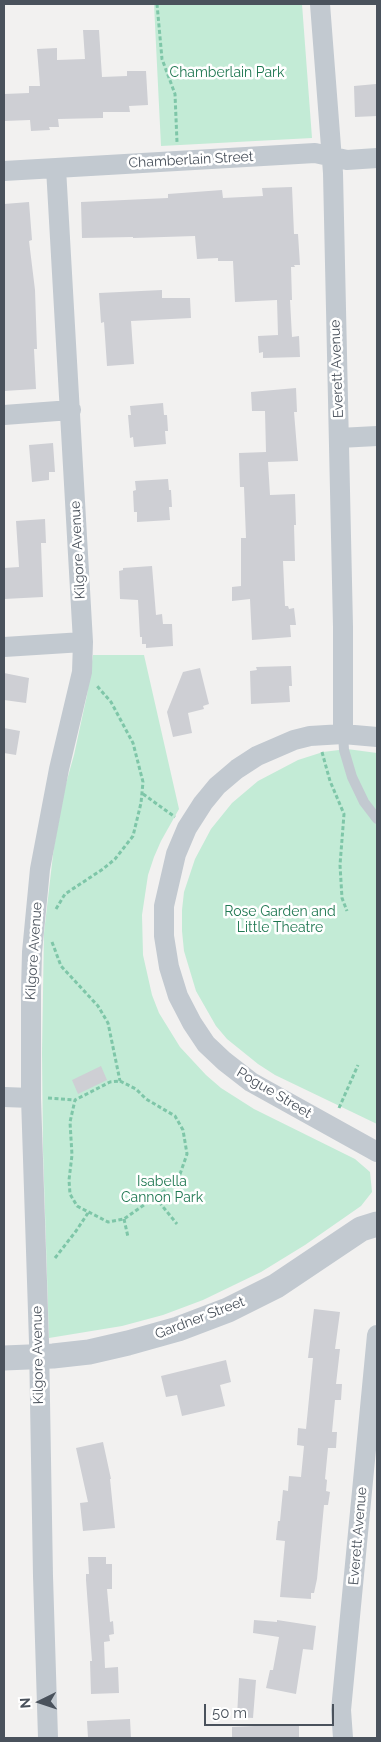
<!DOCTYPE html>
<html>
<head>
<meta charset="utf-8">
<style>
	body { margin:0 }
	#map { position:relative; width:381px; height:1742px; overflow:hidden; background:#f2f1f0; font-family:Raleway,sans-serif }
	canvas { display:block }
	.frame { position:absolute; inset:0; border:5px solid #4a525c; pointer-events:none }
	.north { position:absolute; left:15px; top:1677px; width:50px; height:50px; -webkit-text-stroke:4px #fff; paint-order:stroke; rotate:266deg; font-size:14px; font-weight:700; line-height:20px; text-align:center; color:#4a525c }
	.north::after { content:''; display:block; margin:auto; width:18px; height:22px; background:#4a525c; clip-path:polygon(50% 0,100% 100%,50% 72%,0 100%) }
	.scale { position:absolute; left:204px; top:1704px; width:130px; height:22px; box-sizing:border-box; border:2px solid #4a525c; border-top:0; padding-left:6px; font-size:15px; line-height:18px; white-space:nowrap; color:#4a525c; -webkit-text-stroke:4px #fff; paint-order:stroke }
</style>
</head>
<body>
<div id="map">
<canvas width="381" height="1742"></canvas>
<div class="frame"></div>
<div class="north">N</div>
<div class="scale">50 m</div>
</div>
<script>
const ctx = document.querySelector('canvas').getContext('2d');
ctx.lineJoin = 'round';
function fillPath(path, color) { ctx.fillStyle = color; ctx.fill(path, 'evenodd'); }
const toPath = rows => new Path2D(rows.map(r => 'M' + r).join(''));
function trace(path, color, width, dash) { ctx.strokeStyle = color; ctx.lineWidth = width; ctx.lineCap = dash ? 'butt' : 'round'; ctx.setLineDash(dash || []); ctx.stroke(path); }
function label(font, color, halo, rows, align = 'center') {
  ctx.font = font + ' Raleway,sans-serif'; ctx.lineWidth = 5; ctx.setLineDash([]); ctx.textBaseline = 'middle'; ctx.strokeStyle = halo; ctx.fillStyle = color; for (const [text, x, y, turn = 0] of rows) {
    ctx.save(); ctx.translate(x, y); ctx.rotate((+turn || 0) * Math.PI / 180); ctx.textAlign = isNaN(turn) ? turn : align; if (halo) ctx.strokeText(text, 0, 0); ctx.fillText(text, 0, 0); ctx.restore();
  }
}
const green = toPath([
	[154,4,302,4,312,138,161,146],
	[93,655,144,655,179,809,161,841,154,857,148,875,142,915,143,955,152,995,159,1013,180,1047,206,1075,221,1088,254,1109,355,1159,370,1172,372,1192,361,1206,305,1245,261,1272,203,1300,163,1315,122,1326,49,1338,43,1150,42,1053,44,933,54,846,65,787,74,755,87,695],
	[347,749,377,753,377,1124,275,1075,258,1064,227,1039,216,1026,196,991,184,951,182,931,182,910,184,892,195,859,211,829,232,803,258,781,298,760,323,752]
]);
const building = toPath([
	[83,30,99,30,102,77,127,76,127,71,146,71,148,105,129,106,130,112,103,112,103,118,58,119,59,127,49,127,50,130,31,131,30,120,4,121,4,94,29,93,29,86,40,86,37,49,57,48,57,60,85,59],
	[376,84,377,116,355,117,354,86],
	[292,187,294,234,298,234,300,265,294,265,295,267,291,267,292,300,290,300,292,337,299,336,300,357,263,358,263,352,259,353,258,336,278,335,277,300,235,302,233,261,218,261,218,258,197,259,195,236,133,238,133,237,82,238,81,202,168,198,168,194,222,190,223,198,263,196,262,188],
	[29,202,32,240,29,241,35,290,37,349,34,349,36,389,4,391,4,204],
	[162,290,162,298,190,298,191,318,131,321,134,364,107,366,104,322,101,323,99,293],
	[296,388,297,412,294,412,298,461,268,462,270,495,295,494,296,525,294,525,295,561,283,561,285,606,288,606,289,609,294,608,296,625,290,625,291,637,252,640,250,599,232,601,232,587,241,586,241,538,246,538,244,487,240,487,239,453,266,452,265,411,252,411,251,392],
	[163,403,164,415,167,415,168,431,165,431,166,444,134,447,133,437,130,438,128,415,131,415,130,406],
	[53,443,55,472,49,472,49,480,32,482,29,445],
	[168,479,169,490,171,490,172,507,169,507,170,520,137,522,137,512,134,512,133,491,136,490,135,481],
	[45,519,46,543,41,543,43,597,4,599,4,568,19,567,16,521],
	[152,566,156,615,162,614,163,624,172,624,173,646,146,648,146,644,142,644,142,637,140,637,138,600,120,599,119,571,123,570,123,568],
	[291,666,292,686,289,686,290,702,251,704,250,671,257,670,256,667],
	[200,668,209,704,203,706,204,709,188,713,192,733,173,737,167,712,183,672],
	[4,673,29,678,26,703,4,700],
	[4,728,20,731,16,755,4,753],
	[101,1066,107,1080,78,1094,72,1080],
	[314,1309,340,1312,335,1349,340,1349,336,1384,342,1384,341,1400,335,1400,332,1432,337,1432,336,1448,328,1448,325,1479,327,1480,326,1491,330,1492,328,1505,324,1505,317,1579,314,1593,311,1593,311,1599,280,1597,285,1541,276,1540,278,1521,280,1521,283,1490,288,1491,289,1476,301,1477,304,1446,297,1445,298,1428,306,1429,313,1358,308,1358],
	[226,1360,231,1382,220,1385,225,1406,182,1416,177,1395,166,1397,161,1376],
	[103,1442,111,1479,110,1479,115,1528,83,1531,80,1503,88,1502,76,1448],
	[88,1557,106,1557,106,1564,112,1564,112,1589,107,1589,110,1622,113,1621,114,1634,109,1635,110,1641,104,1642,105,1668,118,1667,119,1693,91,1694,90,1661,92,1661,86,1580,86,1574,89,1574],
	[254,1620,277,1622,277,1620,316,1626,313,1650,303,1649,296,1694,266,1688,270,1670,273,1670,279,1637,253,1633],
	[239,1678,256,1680,253,1718,237,1717],
	[130,1719,131,1738,88,1738,87,1721],
	[299,1724,299,1738,232,1738,232,1727]
]);
const path = toPath([
	[157,4,162,59,175,94,177,142],
	[322,752,330,781,344,814,340,865,342,898,347,911],
	[143,794,175,817],
	[56,909,65,894,103,869,115,859,133,836,141,803,143,782,133,743,111,702,97,686],
	[52,942,61,966,98,1006,108,1023,120,1081],
	[120,1081,136,1089,146,1099,175,1116,183,1130,187,1154,179,1177,164,1191,124,1219,108,1222,77,1206,70,1194,69,1180,72,1155,70,1122,75,1100,110,1082,120,1081],
	[48,1098,75,1100],
	[339,1108,358,1065],
	[155,1197,177,1224],
	[124,1219,128,1237],
	[55,1258,76,1231,88,1213]
]);
const service = toPath([
	[343,734,344,750,352,777,364,802,377,819]
]);
const minor = toPath([
	[320,4,333,173,343,627,343,734],
	[4,171,315,153,347,160,377,158],
	[4,415,71,410],
	[339,438,377,436],
	[4,647,83,642],
	[377,737,343,734,310,736,294,740,257,756,237,769,217,786,203,803,187,828,176,854,164,906,164,936,169,967,178,996,192,1023,206,1044,224,1061,251,1082,377,1152],
	[4,1097,31,1098],
	[48,1738,43,1576,39,1342,31,1098,31,991,32,952,40,869,59,769,82,672,83,642,56,168],
	[343,1738,341,1710,377,1335]
]);
const tertiary = toPath([
	[4,1358,53,1356,89,1352,128,1343,178,1329,228,1310,276,1286,361,1229,377,1224]
]);
const parkNames = [
	["Chamberlain Park",227,73],
	["Rose Garden and",280,912],
	["Little Theatre",280,928],
	["Isabella",162,1182],
	["Cannon Park",162,1198]
];
const streetNames = [
	["Chamberlain Street",191,160,-3],
	["Everett Avenue",337,369,-92],
	["Kilgore Avenue",78,550,-93],
	["Kilgore Avenue",34,951,-86],
	["Pogue Street",274,1093,31],
	["Gardner Street",200,1318,-21],
	["Kilgore Avenue",38,1355,-91],
	["Everett Avenue",358,1536,-85]
];
fillPath(green, '#c3ebd6');
fillPath(building, '#cecfd4');
trace(path, '#7ec6a8', 3, [4, 2.5]);
trace(service, '#c2c9d0', 10);
trace(minor, '#c2c9d0', 20);
trace(tertiary, '#c2c9d0', 25);
label('14px', '#207852', '#fff', parkNames);
label('14px', '#4a525c', '#fff', streetNames);
</script>
</body>
</html>
